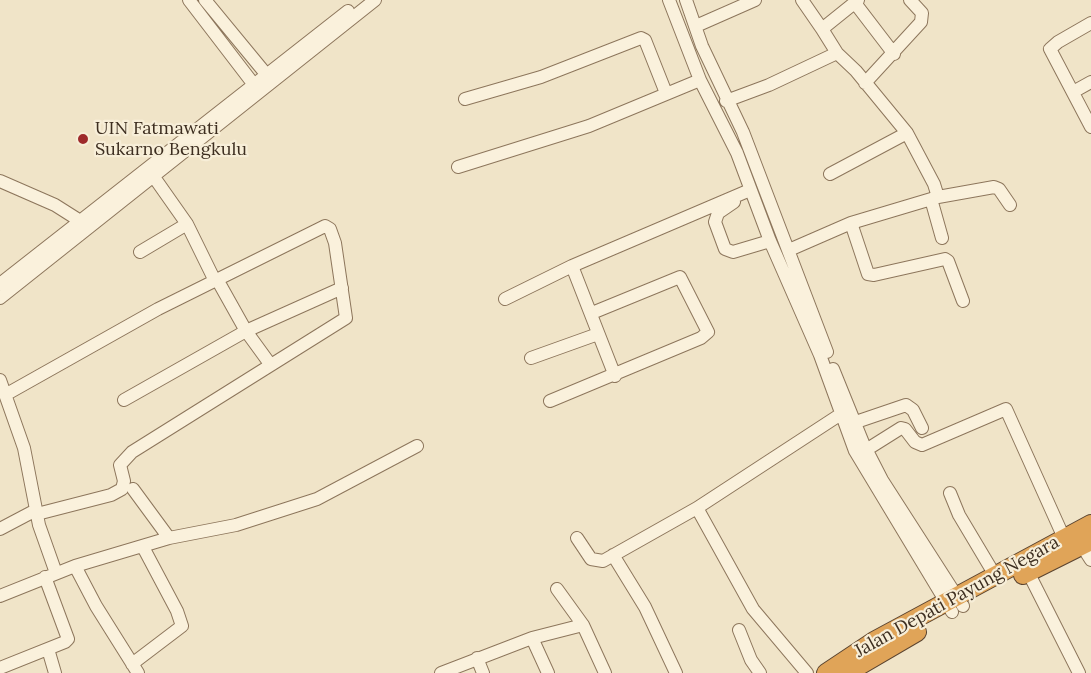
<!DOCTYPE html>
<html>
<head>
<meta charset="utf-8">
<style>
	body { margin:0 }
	canvas { display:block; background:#f0e4c8 }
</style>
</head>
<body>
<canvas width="1091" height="673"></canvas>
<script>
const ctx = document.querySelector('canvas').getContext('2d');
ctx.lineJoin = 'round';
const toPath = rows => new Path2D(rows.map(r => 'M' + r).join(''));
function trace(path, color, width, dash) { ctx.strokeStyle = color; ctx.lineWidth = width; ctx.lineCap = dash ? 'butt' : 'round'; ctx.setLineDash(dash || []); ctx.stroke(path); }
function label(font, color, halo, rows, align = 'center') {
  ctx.font = font + ' Lora,serif'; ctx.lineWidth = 4.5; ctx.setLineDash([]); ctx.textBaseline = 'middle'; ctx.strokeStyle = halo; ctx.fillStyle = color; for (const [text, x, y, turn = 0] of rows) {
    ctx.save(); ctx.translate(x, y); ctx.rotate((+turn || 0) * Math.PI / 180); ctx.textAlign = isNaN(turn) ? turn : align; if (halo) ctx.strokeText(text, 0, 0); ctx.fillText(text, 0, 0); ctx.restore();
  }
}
const minor = toPath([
	[189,0,258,90],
	[205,0,266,74],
	[669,0,700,80,737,153,770,241,820,355,855,451,952,612],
	[686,0,702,46,743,132,827,352],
	[802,0,822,29],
	[855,3,894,54],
	[1091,23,1058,42,1050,49,1091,127],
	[696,26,755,0],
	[837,53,822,29,858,0],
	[865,83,921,22,922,13,910,0],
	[1073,92,1091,82],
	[465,99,541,77,641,38,645,40,666,93],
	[726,101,769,85,837,53,856,71,907,133,934,184,938,197,851,223,789,250],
	[458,167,589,126,700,80],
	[149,170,187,224,215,281],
	[830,174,907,133],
	[0,181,55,205,85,224],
	[938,197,994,187,999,189,1010,205],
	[931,199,942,238],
	[734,202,718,213,715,222,725,249,733,252,770,241],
	[851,223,868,274,874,275,945,259,948,261,963,301],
	[140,252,187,224],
	[572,266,615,376],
	[218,281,246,331,270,364],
	[0,284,348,11],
	[0,298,375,0],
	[505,299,572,266,750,190],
	[531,358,598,334],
	[833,369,863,443,882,480,963,606],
	[0,380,24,448,39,525,56,573],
	[5,395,158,309,319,229,325,226,330,229,335,243,346,318,132,452,120,465,124,481,122,489,111,495,37,514],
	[124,400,246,331,342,288],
	[550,401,701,338,708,332,680,277,592,313],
	[856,422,906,405,913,410,922,428],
	[866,450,901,428,905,429,915,442,922,445,1006,409,1064,538],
	[133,489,169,538],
	[950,493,959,515,996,577],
	[697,508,753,609,807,673],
	[0,529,36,510],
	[577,538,591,559,603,561,697,508,841,414],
	[1082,546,1091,560],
	[613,555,645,607,676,673],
	[75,566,96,606,138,673],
	[1028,572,1079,673],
	[557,589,583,625,605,673],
	[0,596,75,566,169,538,236,525,317,499,417,446],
	[739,630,751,660,760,673],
	[532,638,583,625],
	[48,649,55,673],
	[477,658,483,673],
	[132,664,182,626,177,611,143,547],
	[0,668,65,642,68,639,45,577],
	[441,673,532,638,548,673]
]);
const highway = toPath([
	[1023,575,1091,541],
	[826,673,874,641,1091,524],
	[847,673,917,632]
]);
const markers = [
	[83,139,6,"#9e2a2b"]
];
const poiNames = [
	["UIN Fatmawati",95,129],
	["Sukarno Bengkulu",95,150]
];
const streetNames = [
	["Jalan Depati Payung Negara",957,597,-29]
];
trace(minor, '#8d765c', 14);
trace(highway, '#5b4430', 20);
trace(minor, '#faf1dc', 12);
trace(highway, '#e0a458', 18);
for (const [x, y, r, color] of markers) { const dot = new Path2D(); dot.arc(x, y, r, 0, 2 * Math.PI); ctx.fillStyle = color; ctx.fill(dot); trace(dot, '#f7eed8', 2); }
label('18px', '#3d2e20', '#f7eed8', poiNames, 'left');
label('18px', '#3d2e20', '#f7eed8', streetNames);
</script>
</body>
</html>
